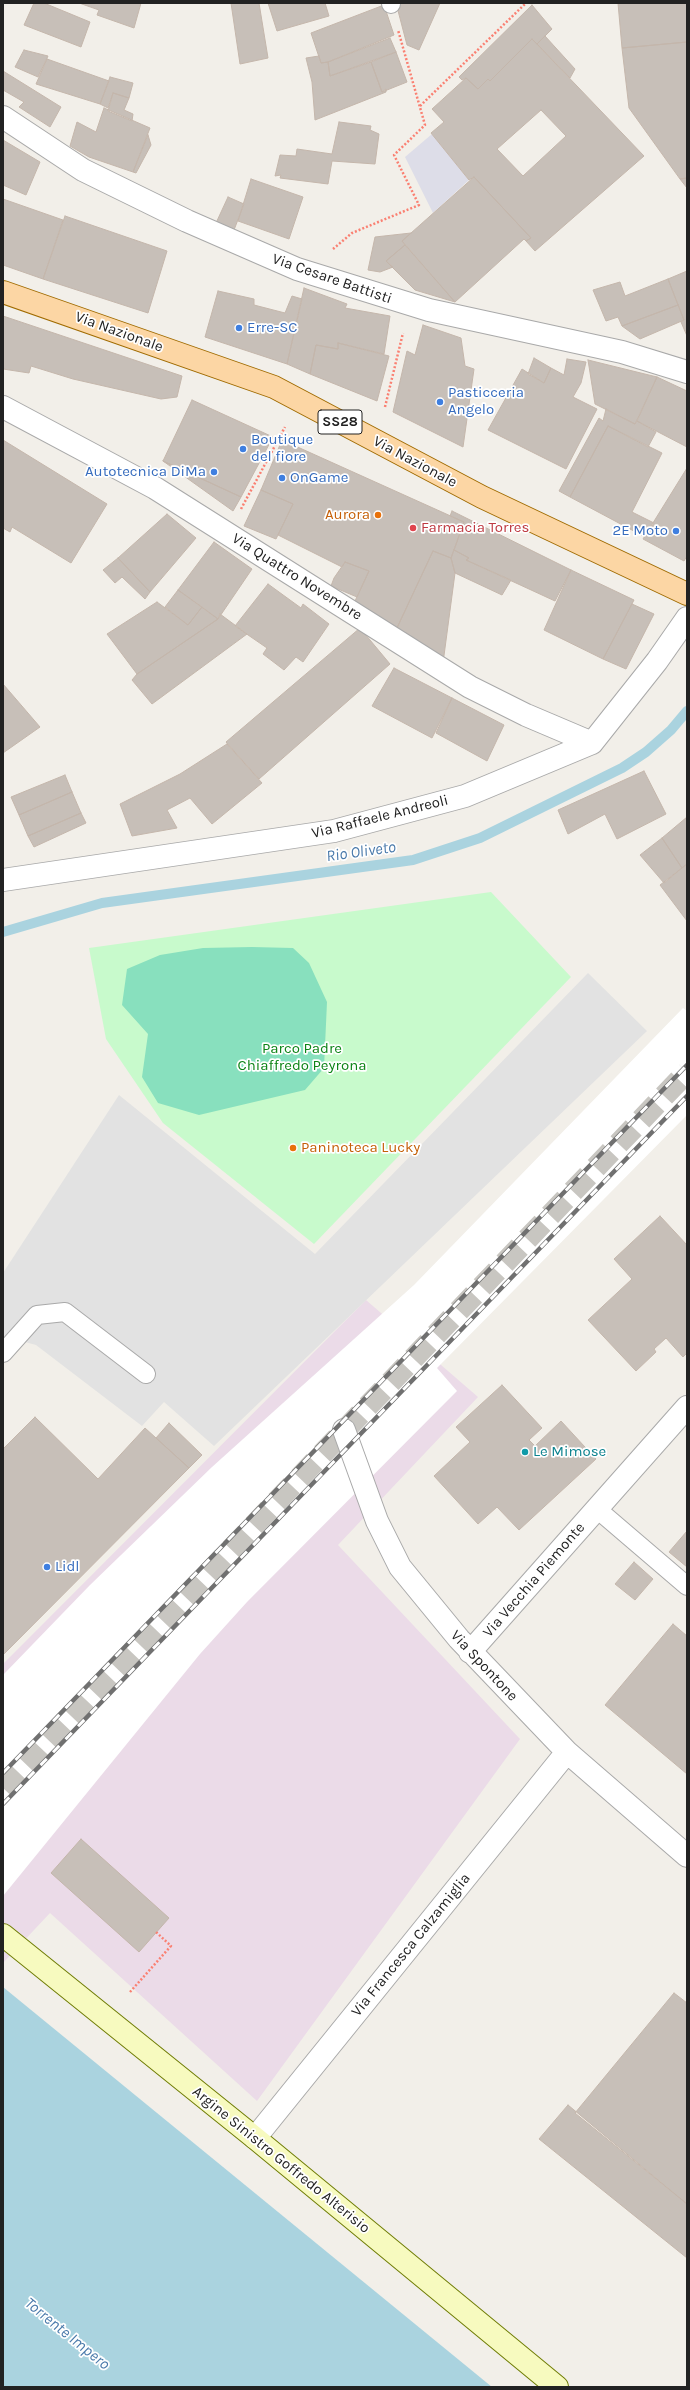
<!DOCTYPE html>
<html>
<head>
<meta charset="utf-8">
<style>
	body { margin:0 }
	#map { position:relative; width:690px; height:2390px; overflow:hidden; background:#f2efe9; font-family:Karla,sans-serif }
	canvas { display:block }
	.frame { position:absolute; inset:0; border:4px solid #222; pointer-events:none }
</style>
</head>
<body>
<div id="map">
<canvas width="690" height="2390"></canvas>
<div class="frame"></div>
</div>
<script>
const ctx = document.querySelector('canvas').getContext('2d');
ctx.lineJoin = 'round';
function fillPath(path, color) { ctx.fillStyle = color; ctx.fill(path, 'evenodd'); }
const toPath = rows => new Path2D(rows.map(r => 'M' + r).join(''));
function trace(path, color, width, dash) { ctx.strokeStyle = color; ctx.lineWidth = width; ctx.lineCap = dash ? 'butt' : 'round'; ctx.setLineDash(dash || []); ctx.stroke(path); }
function label(font, color, halo, rows, align = 'center') {
  ctx.font = font + ' Karla,sans-serif'; ctx.lineWidth = 3.5; ctx.setLineDash([]); ctx.textBaseline = 'middle'; ctx.strokeStyle = halo; ctx.fillStyle = color; for (const [text, x, y, turn = 0] of rows) {
    ctx.save(); ctx.translate(x, y); ctx.rotate((+turn || 0) * Math.PI / 180); ctx.textAlign = isNaN(turn) ? turn : align; if (halo) ctx.strokeText(text, 0, 0); ctx.fillText(text, 0, 0); ctx.restore();
  }
}
const industrial = toPath([
	[366,1300,478,1397,338,1545,520,1739,257,2101,50,1913,3,1963,3,1664]
]);
const park = toPath([
	[491,892,571,977,314,1244,163,1123,106,1039,89,948]
]);
const pitch = toPath([
	[252,947,293,948,309,963,327,1002,324,1068,305,1090,199,1115,158,1103,142,1077,148,1034,122,1005,127,969,160,955,203,948]
]);
const parking = toPath([
	[588,973,647,1031,214,1446,164,1402,142,1426,36,1345,3,1336,3,1273,119,1095,315,1254]
]);
const plaza = toPath([
	[432,134,469,180,433,213,405,157]
]);
const water = toPath([
	[3,1987,492,2387,3,2387]
]);
const pier = toPath([
	[683,1008,687,1011,687,1115,437,1368,457,1391,247,1602,200,1654,3,1896,3,1675,90,1585,212,1467,414,1285]
]);
const stream = toPath([
	[3,932,102,903,413,860,480,838,622,768,646,752,671,730,687,711]
]);
const building = toPath([
	[34,3,44,3,90,22,81,47,24,25,34,3],
	[79,3,141,3,134,28,97,15,99,10,79,3],
	[231,3,259,3,268,58,240,64,231,3],
	[268,3,325,3,329,16,277,31,268,3],
	[396,3,440,3,419,50,407,45,396,3],
	[618,3,687,3,687,42,622,48,618,3],
	[384,5,394,35,328,62,321,63,311,33,384,5],
	[532,5,552,29,537,44,532,39,490,81,488,79,478,89,466,78,462,80,459,77,532,5],
	[545,36,575,69,570,78,537,44,545,36],
	[390,38,396,52,330,76,328,62,390,38],
	[532,39,644,156,535,251,526,241,531,238,474,177,469,180,431,133,444,122,432,109,466,78,478,89,488,79,490,81,532,39],
	[541,110,566,136,523,176,497,149,541,110],
	[687,42,687,178,680,179,629,108,622,48,687,42],
	[24,50,48,56,38,77,15,67,24,50],
	[396,52,407,82,382,92,371,62,396,52],
	[319,56,321,63,328,62,330,76,371,62,382,92,386,89,386,92,315,120,312,82,306,58,319,56],
	[47,59,109,81,100,104,36,84,47,59],
	[3,71,61,107,50,127,19,107,24,102,3,90,3,71],
	[110,77,133,83,129,98,113,93,108,108,100,104,110,77],
	[113,93,129,98,124,110,133,114,132,121,108,111,113,93],
	[104,108,150,128,133,172,89,157,70,146,77,122,96,132,104,108],
	[339,122,371,126,370,130,379,134,375,164,332,161,328,184,280,178,281,175,275,176,280,155,296,156,297,149,332,154,339,122],
	[148,135,151,145,136,173,133,172,148,135],
	[3,140,40,162,26,195,3,185,3,140],
	[474,177,531,238,526,241,524,239,455,302,402,241,474,177],
	[687,178,687,188,680,179,687,178],
	[251,179,303,197,289,239,238,221,251,179],
	[228,197,244,204,234,230,216,223,228,197],
	[3,199,63,220,43,279,3,265,3,199],
	[65,216,167,251,148,313,43,279,65,216],
	[411,233,402,241,405,245,386,261,393,267,380,272,368,270,375,237,411,233],
	[405,245,455,302,415,290,386,261,405,245],
	[687,271,687,336,681,322,684,320,668,279,687,271],
	[668,279,678,305,622,326,618,317,606,321,593,290,620,282,625,296,668,279],
	[304,288,347,304,345,308,390,316,384,354,338,343,338,349,316,345,310,374,287,364,304,288],
	[218,291,254,299,254,305,285,313,292,296,302,299,287,364,205,337,218,291],
	[678,305,684,320,640,339,622,326,678,305],
	[3,316,182,376,177,397,161,399,73,379,31,366,29,373,3,369,3,316],
	[423,325,461,338,465,366,474,369,463,447,393,412,407,351,415,355,423,325],
	[338,343,389,356,377,401,310,374,316,345,338,349,338,343],
	[534,358,551,368,544,383,528,374,534,358],
	[567,359,586,362,581,383,573,397,597,409,566,469,488,430,522,369,544,383,551,368,564,375,567,359],
	[588,360,657,377,635,424,595,404,588,360],
	[657,377,687,391,687,447,637,421,657,377],
	[192,400,273,437,241,497,163,461,192,400],
	[606,409,635,424,637,421,656,432,648,447,608,426,570,497,559,491,599,418,603,421,606,409],
	[608,426,662,453,632,512,654,523,645,537,570,497,608,426],
	[3,440,107,504,71,563,12,527,10,532,3,528,3,440],
	[282,440,464,522,451,558,433,551,396,630,355,601,369,571,345,562,342,567,278,535,293,504,261,490,282,440],
	[163,461,241,497,233,511,163,461],
	[687,468,687,556,684,561,643,539,687,468],
	[261,490,293,504,276,539,244,526,261,490],
	[452,511,571,570,555,601,466,560,469,558,454,550,464,522,450,516,452,511],
	[167,514,196,538,150,592,118,558,167,514],
	[214,542,252,569,218,619,178,590,214,542],
	[454,550,469,558,466,560,511,580,502,595,455,573,451,558,454,550],
	[433,551,451,558,455,573,443,663,396,630,433,551],
	[118,558,150,592,145,599,122,577,115,583,103,570,118,558],
	[345,562,369,571,357,597,331,586,334,578,345,562],
	[571,570,634,600,603,659,544,630,571,570],
	[268,584,301,608,303,604,329,624,303,662,296,657,284,670,263,654,267,648,235,626,268,584],
	[178,590,202,607,188,625,165,607,178,590],
	[157,602,188,625,202,607,218,619,137,674,107,634,157,602],
	[632,604,654,614,626,669,603,659,632,604],
	[220,614,247,634,152,704,132,680,137,674,218,619,220,614],
	[360,628,390,664,259,779,226,742,360,628],
	[394,668,452,698,432,738,372,706,394,668],
	[3,684,40,727,3,753,3,684],
	[452,698,504,725,487,761,436,733,452,698],
	[227,744,262,783,212,824,190,798,167,810,177,828,132,836,120,804,180,774,227,744],
	[644,771,666,814,617,839,605,814,568,834,558,810,644,771],
	[65,775,72,792,19,815,11,797,65,775],
	[72,792,81,813,28,836,19,815,72,792],
	[81,813,86,823,34,847,28,836,81,813],
	[687,817,687,864,682,868,662,838,687,817],
	[662,838,682,868,664,883,640,855,662,838],
	[687,864,687,921,660,885,687,864],
	[660,1216,687,1245,687,1353,683,1357,666,1338,654,1349,656,1352,636,1371,588,1320,632,1279,614,1259,660,1216],
	[502,1385,542,1428,529,1440,535,1446,561,1421,596,1459,519,1530,497,1507,478,1524,434,1476,470,1442,456,1427,502,1385],
	[35,1417,98,1479,145,1428,189,1468,3,1655,3,1449,35,1417],
	[169,1423,202,1455,189,1468,156,1438,169,1423],
	[687,1531,687,1567,669,1552,687,1531],
	[634,1562,653,1579,635,1600,615,1584,634,1562],
	[673,1624,687,1636,687,1774,605,1705,673,1624],
	[81,1839,169,1918,139,1952,51,1873,81,1839],
	[674,1993,687,2003,687,2204,575,2113,674,1993],
	[568,2105,687,2204,687,2258,539,2139,568,2105]
]);
const secondaryTunnel = toPath([
	[3,1788,687,1072]
]);
const path = toPath([
	[420,106,526,3],
	[333,249,352,233,419,205,394,155,425,125,398,30],
	[385,407,403,333],
	[241,509,285,427],
	[130,1992,171,1946,156,1932]
]);
const service = toPath([
	[391,3,391,4],
	[3,1353,37,1315,65,1312,146,1374],
	[597,1509,687,1586]
]);
const minor = toPath([
	[3,117,83,170,187,221,297,269,429,310,622,352,687,372],
	[3,407,155,488,470,687,526,715,592,743],
	[3,880,334,831,465,796,592,743,657,661,687,618],
	[344,1430,377,1521,400,1567,459,1639,567,1752,687,1856],
	[470,1652,687,1407],
	[255,2138,567,1752]
]);
const secondary = toPath([
	[3,1935,255,2138,557,2387]
]);
const primary = toPath([
	[3,292,274,387,482,497,687,594]
]);
const rail = toPath([
	[3,1773,687,1065],
	[3,1804,687,1096]
]);
const markers = [
	[239,328,4,"#3f7fe0"],
	[440,402,4,"#3f7fe0"],
	[243,449,4,"#3f7fe0"],
	[214,472,4,"#3f7fe0"],
	[282,478,4,"#3f7fe0"],
	[378,515,4,"#e8710a"],
	[413,528,4,"#e0444e"],
	[676,531,4,"#3f7fe0"],
	[293,1148,4,"#e8710a"],
	[525,1452,4,"#0f9aa8"],
	[47,1567,4,"#3f7fe0"]
];
const shields = [
	[340,422,44]
];
const shieldNames = [
	["SS28",340,422]
];
const streetNames = [
	["Via Cesare Battisti",332,279,19],
	["Via Nazionale",119,332,20],
	["Via Nazionale",415,462,28],
	["Via Quattro Novembre",297,577,32],
	["Via Raffaele Andreoli",380,817,-14],
	["Via Vecchia Piemonte",534,1580,-49],
	["Via Spontone",484,1666,47],
	["Via Francesca Calzamiglia",411,1945,-51],
	["Argine Sinistro Goffredo Alterisio",281,2160,39]
];
const shopNames = [
	["Erre-SC",247,328],
	["Pasticceria",448,393],
	["Angelo",448,410],
	["Boutique",251,440],
	["del fiore",251,457],
	["Autotecnica DiMa",206,472,"right"],
	["OnGame",290,478],
	["2E Moto",668,531,"right"],
	["Lidl",55,1567]
];
const foodNames = [
	["Aurora",370,515],
	["Paninoteca Lucky",301,1148,"left"]
];
const healthNames = [
	["Farmacia Torres",421,528]
];
const parkNames = [
	["Parco Padre",302,1049],
	["Chiaffredo Peyrona",302,1066]
];
const cultureNames = [
	["Le Mimose",533,1452]
];
const waterNames = [
	["Rio Oliveto",361,852,-8],
	["Torrente Impero",67,2334,39]
];
fillPath(industrial, '#ebdbe8');
fillPath(park, '#c8facc');
fillPath(pitch, '#88e0be');
fillPath(parking, '#e2e2e2');
fillPath(plaza, '#dddde8');
fillPath(water, '#aad3df');
fillPath(pier, '#fff');
trace(stream, '#aad3df', 10);
fillPath(building, '#c7bfb8');
trace(building, '#c4b6ab', 1);
trace(secondaryTunnel, '#c8c6c1', 22, [22, 11]);
trace(service, '#a9a9a9', 20);
trace(minor, '#a9a9a9', 24);
trace(secondary, '#707d05', 24);
trace(primary, '#a06b00', 24);
trace(path, '#fa8072', 2.5, [2, 2]);
trace(service, '#fff', 18);
trace(minor, '#fff', 22);
trace(secondary, '#f7fabf', 22);
trace(primary, '#fcd6a4', 22);
trace(rail, '#707070', 4.5);
trace(rail, '#fff', 3, [9]);
for (const [x, y, r, color] of markers) { const dot = new Path2D(); dot.arc(x, y, r, 0, 2 * Math.PI); ctx.fillStyle = color; ctx.fill(dot); trace(dot, '#fff', 1.5); }
for (const [x, y, w] of shields) { const box = new Path2D(); box.roundRect(x - w / 2, y - 12, w, 24, 3); ctx.fillStyle = '#fff'; ctx.fill(box); trace(box, '#222', 1); }
label('bold 14px', '#222', null, shieldNames);
label('15px', '#222', '#fff', streetNames);
label('15px', '#366cbe', '#fff', shopNames, 'left');
label('15px', '#c56008', '#fff', foodNames, 'right');
label('15px', '#be3a42', '#fff', healthNames, 'left');
label('15px', '#0c8416', '#fff', parkNames);
label('15px', '#0d838f', '#fff', cultureNames, 'left');
label('italic 16px', '#4a7aab', '#fff', waterNames);
</script>
</body>
</html>
